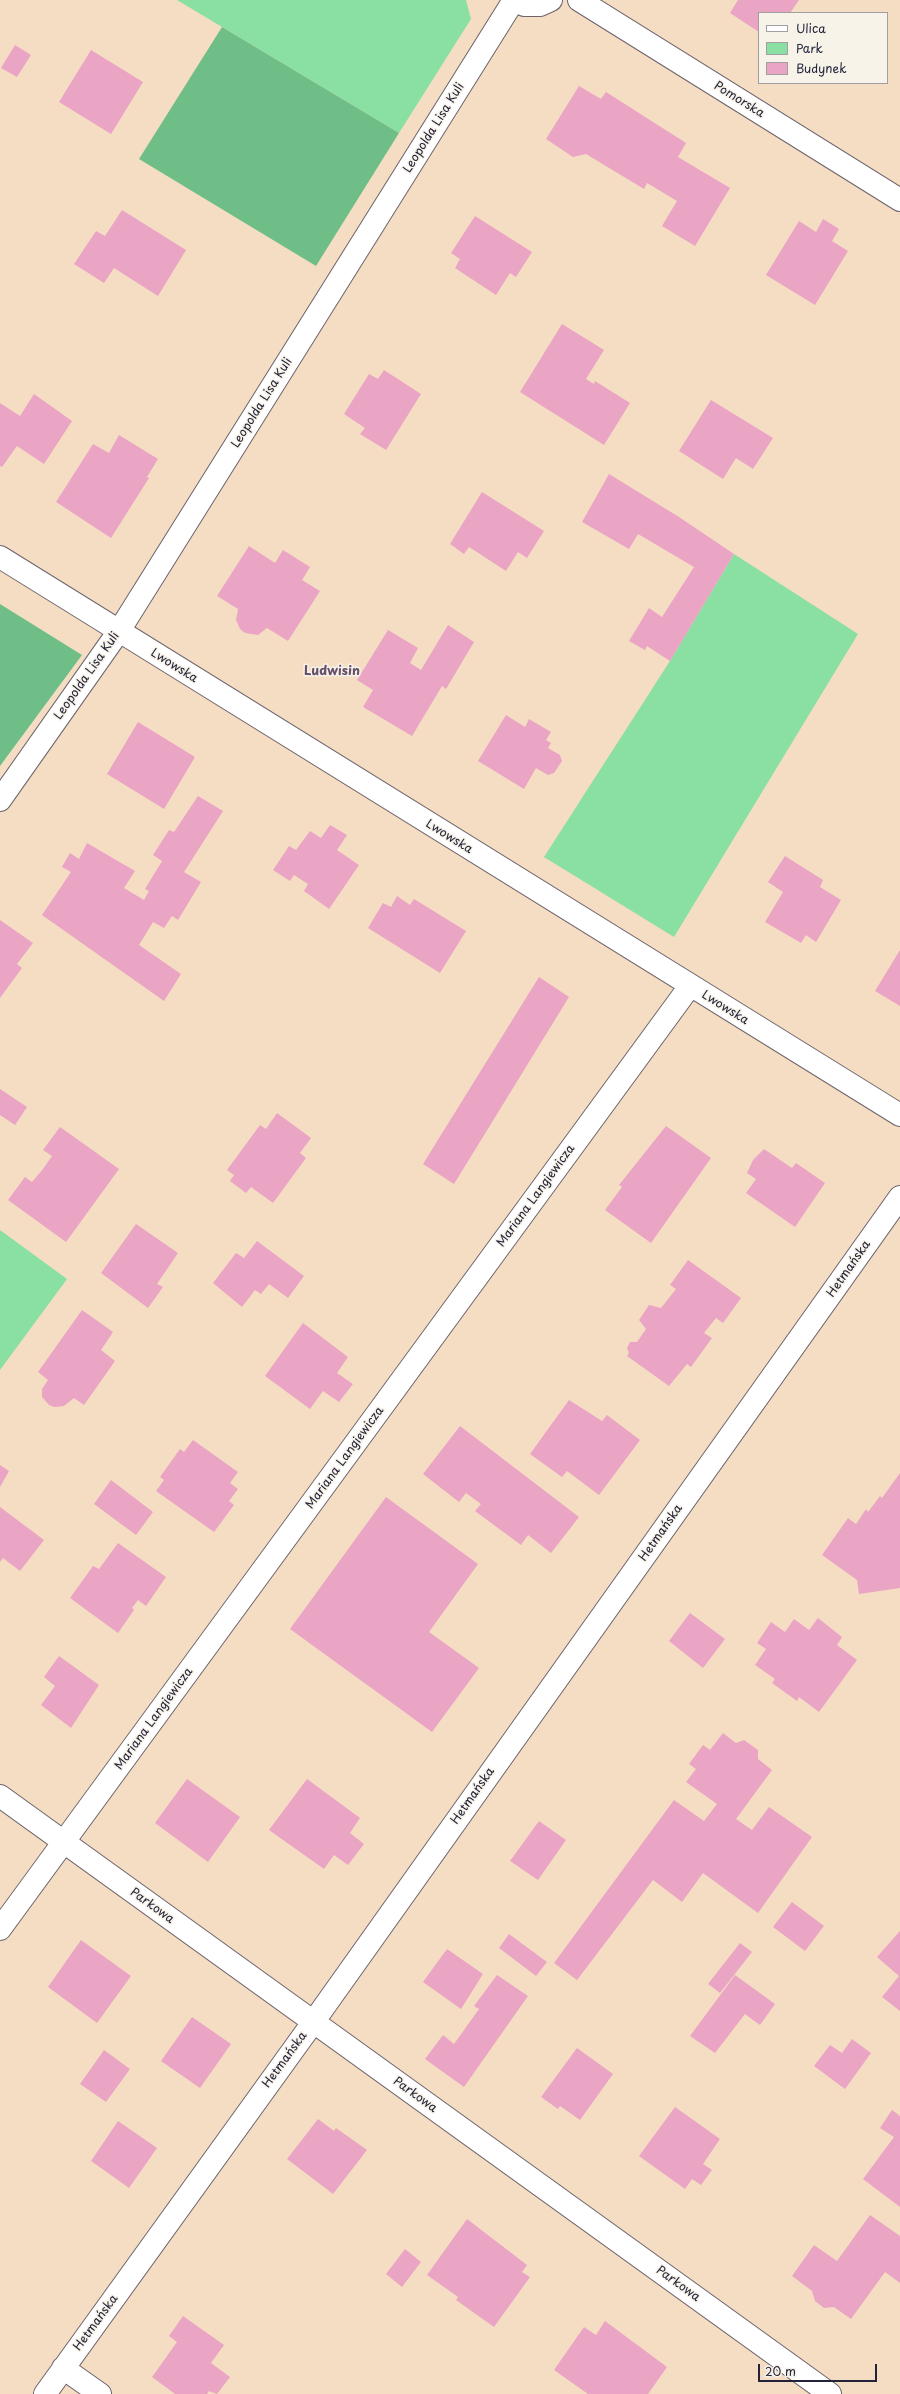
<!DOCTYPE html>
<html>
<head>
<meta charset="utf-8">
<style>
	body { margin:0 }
	#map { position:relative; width:900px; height:2394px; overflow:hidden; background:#f5ddc3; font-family:"Playpen Sans",sans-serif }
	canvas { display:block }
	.legend { position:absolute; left:758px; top:12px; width:130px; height:72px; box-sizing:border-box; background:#f7f3e8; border:1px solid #a29fa3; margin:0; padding:5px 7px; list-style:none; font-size:12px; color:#22223b }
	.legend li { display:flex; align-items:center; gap:8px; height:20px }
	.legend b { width:20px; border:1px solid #a29fa3 }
	.scale { position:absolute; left:758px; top:2364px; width:119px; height:18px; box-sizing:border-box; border:2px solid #22223b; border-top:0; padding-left:5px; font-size:12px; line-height:14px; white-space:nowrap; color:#22223b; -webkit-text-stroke:3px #f7f3e8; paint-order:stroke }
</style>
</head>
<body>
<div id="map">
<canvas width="900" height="2394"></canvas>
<ul class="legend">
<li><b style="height:5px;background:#fff"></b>Ulica</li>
<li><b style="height:11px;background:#8adfa2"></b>Park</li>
<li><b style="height:11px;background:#eaa4c4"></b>Budynek</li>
</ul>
<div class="scale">20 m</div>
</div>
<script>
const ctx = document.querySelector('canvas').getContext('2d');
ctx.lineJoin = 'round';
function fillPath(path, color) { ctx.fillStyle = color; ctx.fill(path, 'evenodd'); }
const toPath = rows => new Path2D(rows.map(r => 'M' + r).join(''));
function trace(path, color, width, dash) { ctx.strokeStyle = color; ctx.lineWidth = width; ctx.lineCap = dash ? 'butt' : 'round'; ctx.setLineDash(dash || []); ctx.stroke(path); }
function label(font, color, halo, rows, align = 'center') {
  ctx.font = font + ' "Playpen Sans",sans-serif'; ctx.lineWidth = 3; ctx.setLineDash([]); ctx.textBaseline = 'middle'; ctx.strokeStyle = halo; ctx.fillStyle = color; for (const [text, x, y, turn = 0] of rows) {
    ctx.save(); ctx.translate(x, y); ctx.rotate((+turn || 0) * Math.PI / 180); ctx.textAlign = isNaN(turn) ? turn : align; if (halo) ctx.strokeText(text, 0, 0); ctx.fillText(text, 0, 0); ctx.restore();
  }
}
const green = toPath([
	[177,0,466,0,471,19,399,133],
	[734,554,858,634,674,937,544,857,670,661],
	[0,1230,67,1279,0,1370]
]);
const forest = toPath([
	[222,27,399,133,316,266,139,159],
	[0,604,82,655,0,766]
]);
const building = toPath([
	[738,0,799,0,790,13,759,13,759,32,730,13],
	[15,45,31,55,17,77,1,68],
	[91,50,143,82,111,134,59,102],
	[579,86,601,99,606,92,686,143,678,157,730,188,695,246,662,226,677,201,647,183,644,189,586,154,573,157,546,139],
	[122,210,186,250,158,296,114,268,104,283,74,264,96,231,105,236],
	[475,216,532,252,516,277,510,273,496,295,455,268,460,259,451,253],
	[823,219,839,229,832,241,848,251,815,305,766,275,799,221,816,232],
	[562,324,604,350,586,379,594,384,595,381,630,403,604,445,520,392],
	[384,370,421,394,386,450,360,434,365,428,344,414,369,374,378,379],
	[34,394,72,421,44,464,17,446,2,467,0,466,0,403,20,416],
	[711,400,773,438,753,469,736,458,723,479,679,451],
	[119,435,158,459,147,477,149,478,111,538,56,502,93,444,109,453],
	[609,474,679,517,734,554,670,661,647,646,645,650,629,641,649,608,662,617,694,567,638,534,629,549,582,522],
	[482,492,544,531,527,558,518,552,506,571,469,547,464,554,450,544],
	[249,546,275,563,283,550,310,567,302,580,320,591,288,641,267,628,258,635,245,633,240,629,236,620,238,609,217,596],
	[448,625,474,642,446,689,442,686,412,736,363,707,373,690,357,680,388,630,418,648,410,663,421,670],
	[506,715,525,727,529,719,551,732,546,740,551,743,548,748,560,755,562,761,554,773,548,775,536,768,524,789,478,761],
	[138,722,195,757,164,809,107,774],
	[198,796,223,811,184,872,201,882,178,920,172,916,164,928,153,922,139,945,181,974,164,1001,42,915,71,872,62,867,70,853,79,859,87,843,135,871,124,888,144,900,149,891,145,889,162,861,153,855,169,830,174,832],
	[330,825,347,835,337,850,359,865,329,909,304,891,308,884,294,875,290,881,273,870,289,846,296,850,310,831,321,838],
	[785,856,823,880,820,887,841,900,816,942,806,935,801,943,765,922,783,892,768,882],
	[397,896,410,905,414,899,466,931,440,973,368,928,383,903,391,907],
	[0,920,33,943,17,964,22,968,0,998],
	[900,950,900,1006,875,991],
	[539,977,569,997,454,1184,423,1164],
	[0,1089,27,1107,15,1125,0,1115],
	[277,1113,311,1138,300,1153,306,1158,273,1203,251,1187,246,1193,230,1181,234,1175,227,1170,260,1125,266,1129],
	[666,1126,711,1158,651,1243,605,1210,622,1187,619,1185],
	[60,1127,119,1169,66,1242,8,1200,25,1177,32,1182,43,1169,52,1156,43,1150],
	[764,1149,792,1168,796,1163,825,1183,795,1227,746,1193,756,1179,747,1173,753,1160],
	[136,1224,178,1253,157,1284,163,1287,148,1308,101,1273],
	[257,1241,304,1276,288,1298,269,1284,261,1294,255,1290,242,1307,213,1283,236,1253,244,1258],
	[688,1260,741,1298,723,1323,716,1318,704,1333,712,1338,691,1367,687,1364,669,1386,627,1356,629,1353,627,1348,630,1342,637,1342,646,1329,639,1320,649,1305,661,1308,676,1289,670,1285],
	[82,1310,113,1332,101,1350,115,1361,84,1405,74,1398,64,1406,54,1407,49,1405,42,1397,42,1389,48,1380,38,1372],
	[303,1323,348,1357,337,1373,353,1384,339,1402,323,1391,310,1409,265,1376],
	[569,1400,602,1421,607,1415,640,1440,599,1495,567,1471,562,1477,530,1454],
	[460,1426,579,1517,551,1553,528,1535,521,1545,475,1511,481,1504,466,1493,459,1502,423,1474],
	[193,1440,238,1472,230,1483,238,1489,229,1501,234,1505,214,1532,156,1491,164,1480,160,1477,180,1449,184,1452],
	[0,1465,9,1471,0,1487],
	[900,1473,900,1588,859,1594,857,1580,822,1555,848,1518,856,1524,866,1509,868,1512,880,1496,882,1498],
	[111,1480,153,1512,136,1535,94,1504],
	[386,1497,478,1564,429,1632,479,1668,432,1732,290,1629],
	[0,1507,44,1540,20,1571,3,1558,0,1562],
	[118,1543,166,1577,146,1606,138,1600,132,1608,134,1610,118,1633,70,1598,93,1566,99,1569],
	[690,1613,725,1639,703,1668,669,1641],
	[818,1618,842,1637,837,1645,857,1660,819,1712,799,1697,797,1701,772,1683,775,1679,755,1665,766,1649,757,1643,771,1622,785,1632,794,1619,809,1630],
	[59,1656,99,1685,71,1728,41,1705,55,1686,44,1677],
	[723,1733,736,1743,744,1740,758,1750,758,1759,772,1770,736,1819,752,1830,769,1807,812,1837,758,1913,703,1873,682,1902,653,1880,577,1980,554,1963,674,1800,704,1821,717,1804,686,1782,696,1769,689,1764,703,1745,710,1750],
	[187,1779,240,1817,208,1862,155,1823],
	[307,1779,360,1818,350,1833,364,1844,348,1865,334,1855,324,1869,269,1830],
	[539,1821,566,1840,538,1880,510,1861],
	[792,1902,824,1926,805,1951,773,1927],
	[900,1931,900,2011,882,1997,899,1976,877,1957],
	[509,1934,547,1962,536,1976,499,1948],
	[81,1940,131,1976,97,2023,48,1987],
	[740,1943,752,1952,720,1993,708,1984],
	[447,1949,483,1974,461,2009,423,1982],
	[497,1975,528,1996,464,2087,425,2059,443,2035,454,2044,479,2009,474,2006],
	[735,1975,775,2004,760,2025,745,2014,715,2053,690,2036],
	[192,2017,231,2044,200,2088,161,2061],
	[852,2039,871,2053,845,2089,814,2066,830,2045,842,2053],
	[577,2048,613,2074,580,2120,560,2106,558,2109,541,2097],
	[104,2050,130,2069,106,2102,80,2084],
	[675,2107,720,2139,703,2164,712,2170,701,2185,692,2179,685,2189,639,2156],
	[892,2110,900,2116,900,2207,863,2179,894,2137,880,2128],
	[318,2119,334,2131,336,2128,367,2150,333,2194,287,2159],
	[118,2121,157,2148,129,2188,91,2161],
	[870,2215,900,2236,900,2283,885,2272,851,2319,834,2307,824,2308,815,2301,812,2291,792,2276,814,2245,837,2261],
	[467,2219,527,2265,522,2272,530,2277,494,2327,456,2300,458,2297,427,2275],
	[405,2249,421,2262,402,2287,386,2274],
	[183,2316,224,2345,211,2363,230,2377,217,2394,209,2391,207,2394,175,2394,152,2377,177,2342,169,2336],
	[605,2321,667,2367,648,2394,588,2394,554,2370,584,2327,596,2335]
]);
const minor = toPath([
	[514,0,524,5,540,5,551,0],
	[579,0,900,200],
	[0,557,900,1115],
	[0,800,119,631,514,0],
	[0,1796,830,2394],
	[0,1929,690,986],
	[63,2368,100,2394],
	[45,2394,314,2021,900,1197]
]);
const streetNames = [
	["Pomorska",739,100,32],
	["Leopolda Lisa Kuli",434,128,-58],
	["Leopolda Lisa Kuli",262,403,-58],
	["Lwowska",174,666,32],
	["Leopolda Lisa Kuli",87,676,-55],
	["Lwowska",449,837,32],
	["Lwowska",725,1008,32],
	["Mariana Langiewicza",536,1196,-54],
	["Hetmańska",849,1269,-55],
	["Mariana Langiewicza",345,1458,-54],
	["Hetmańska",661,1533,-55],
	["Mariana Langiewicza",154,1719,-54],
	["Hetmańska",473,1796,-55],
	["Parkowa",152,1906,36],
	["Hetmańska",285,2060,-54],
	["Parkowa",415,2095,36],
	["Parkowa",678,2284,36],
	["Hetmańska",96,2323,-54]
];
const neighbourhoodNames = [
	["Ludwisin",332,671]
];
fillPath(green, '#8adfa2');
fillPath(forest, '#6fbe88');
fillPath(building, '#eaa4c4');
trace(minor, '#6c636b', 24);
trace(minor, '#fff', 22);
label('12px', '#22223b', '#f7f3e8', streetNames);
label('bold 13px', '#68506b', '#f7f3e8', neighbourhoodNames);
</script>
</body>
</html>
